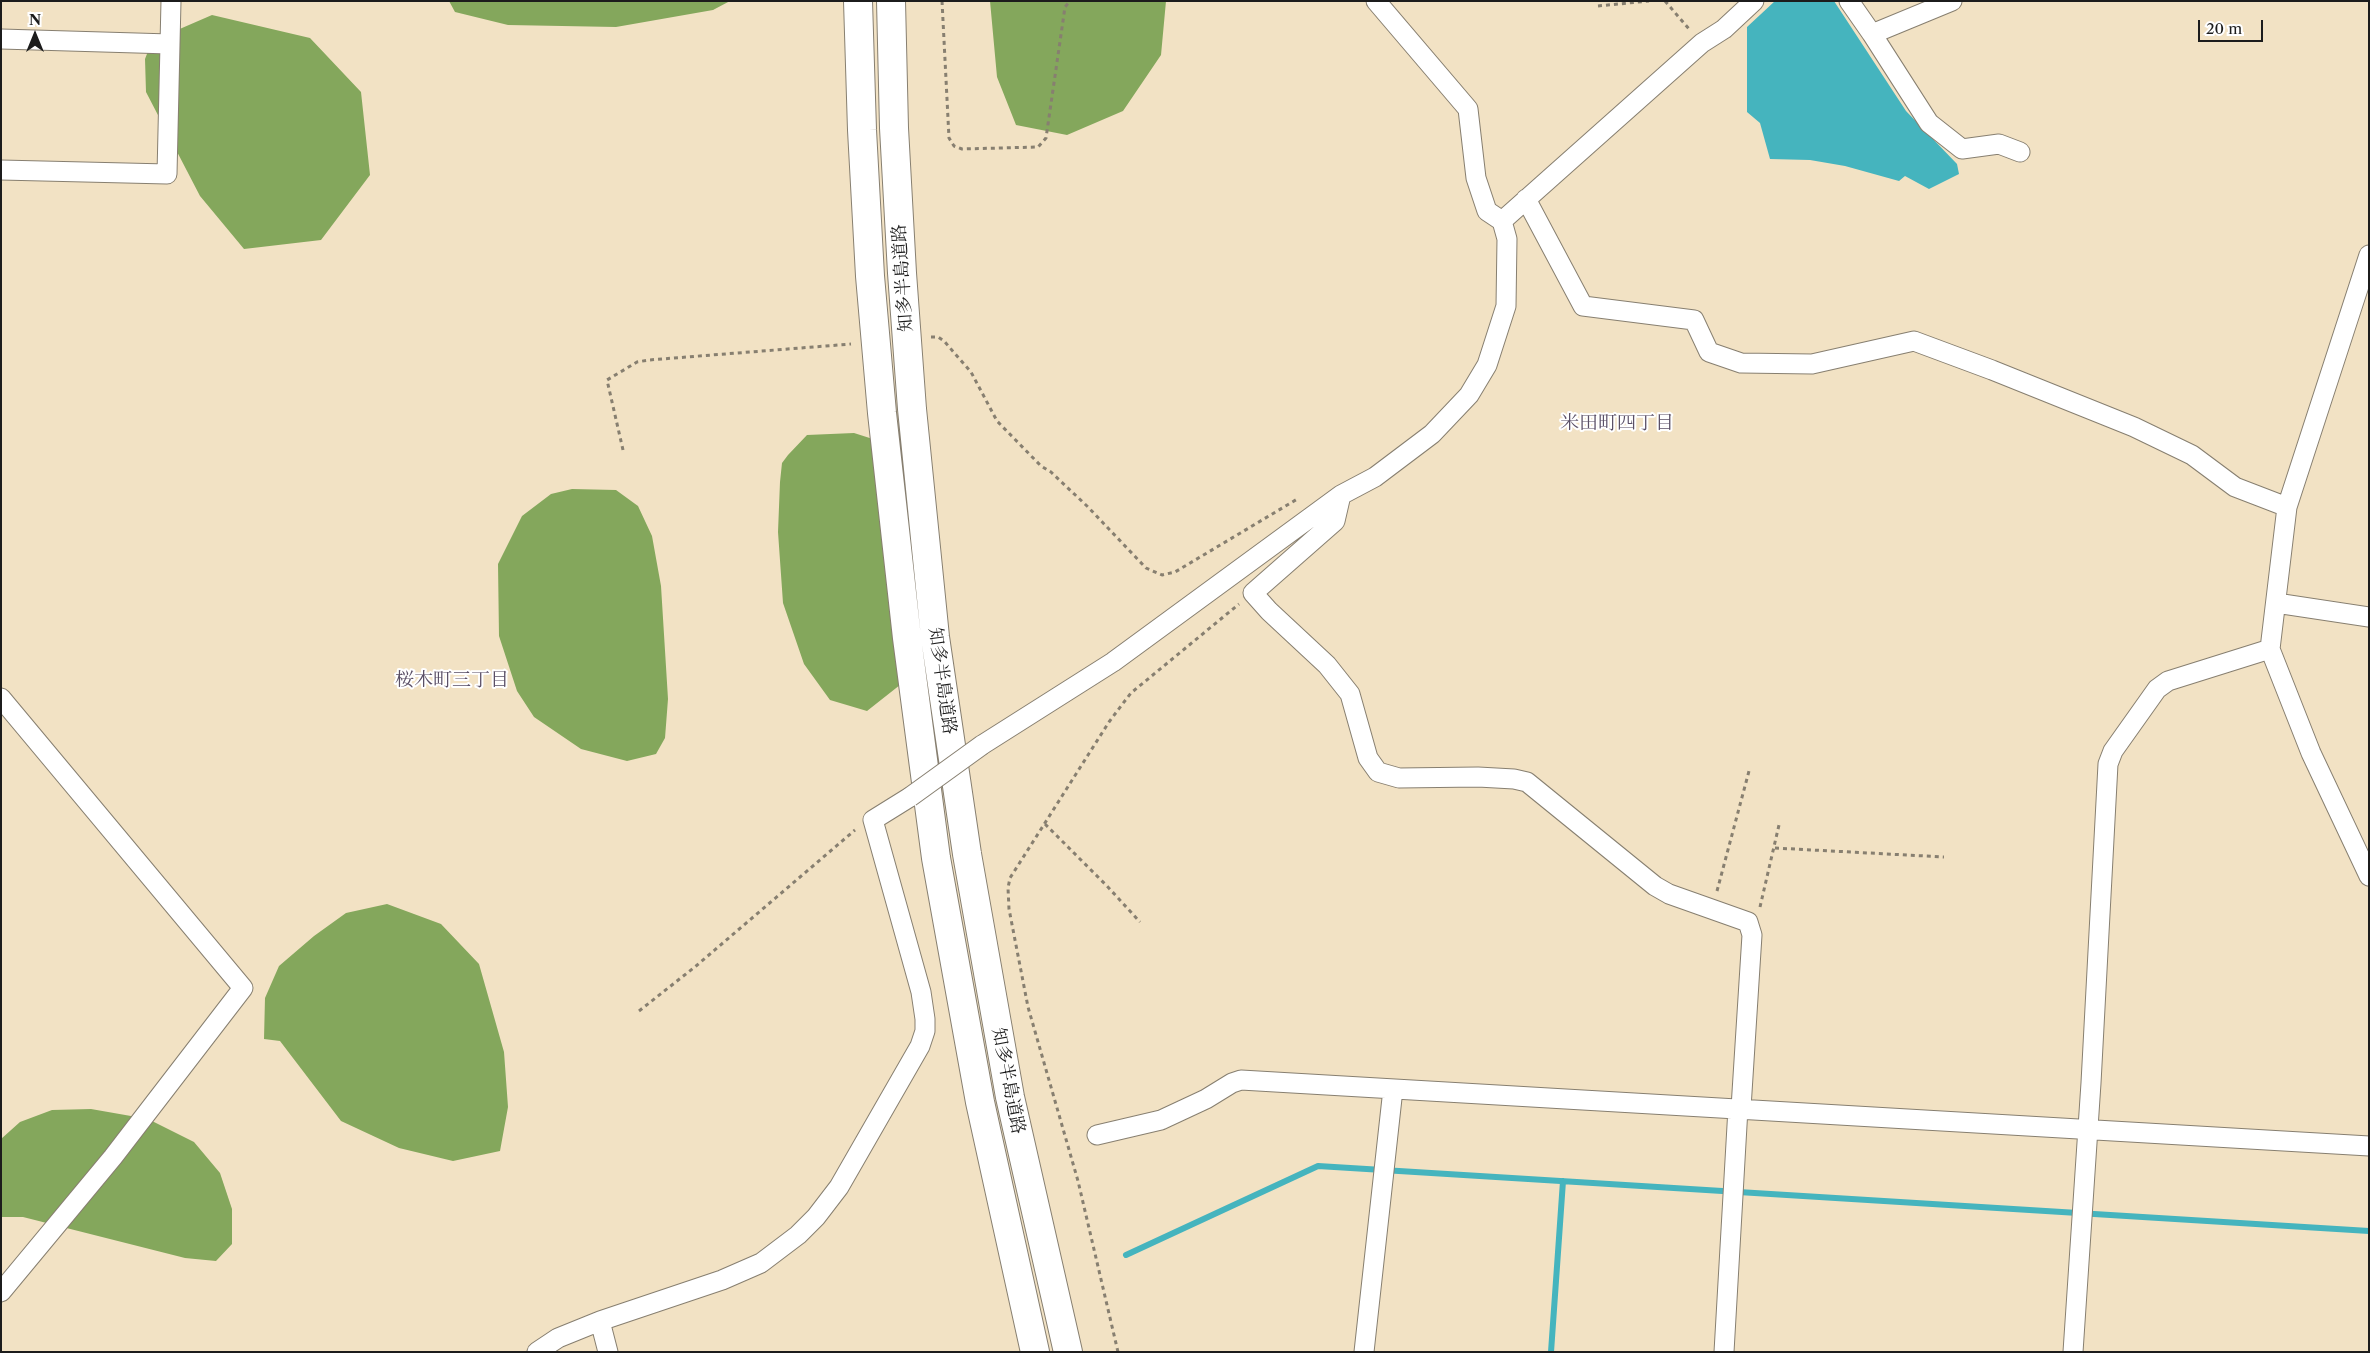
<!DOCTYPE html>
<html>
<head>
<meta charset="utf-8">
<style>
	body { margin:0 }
	#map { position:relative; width:2370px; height:1353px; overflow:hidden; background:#f2e2c4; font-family:"Libre Caslon Text",serif }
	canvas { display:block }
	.frame { position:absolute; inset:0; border:2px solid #1c1c1c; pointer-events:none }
	.north { position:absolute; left:10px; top:10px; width:50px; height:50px; -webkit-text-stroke:4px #fff; paint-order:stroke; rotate:0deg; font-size:14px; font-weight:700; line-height:20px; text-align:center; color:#1c1c1c }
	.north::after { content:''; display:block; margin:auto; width:18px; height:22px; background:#1c1c1c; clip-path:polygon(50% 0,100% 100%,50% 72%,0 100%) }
	.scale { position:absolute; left:2198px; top:20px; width:65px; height:22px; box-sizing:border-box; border:2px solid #1c1c1c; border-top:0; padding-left:6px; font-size:15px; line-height:18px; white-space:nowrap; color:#1c1c1c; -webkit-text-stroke:4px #fff; paint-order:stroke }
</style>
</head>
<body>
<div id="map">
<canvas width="2370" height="1353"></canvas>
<div class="frame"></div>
<div class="north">N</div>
<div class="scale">20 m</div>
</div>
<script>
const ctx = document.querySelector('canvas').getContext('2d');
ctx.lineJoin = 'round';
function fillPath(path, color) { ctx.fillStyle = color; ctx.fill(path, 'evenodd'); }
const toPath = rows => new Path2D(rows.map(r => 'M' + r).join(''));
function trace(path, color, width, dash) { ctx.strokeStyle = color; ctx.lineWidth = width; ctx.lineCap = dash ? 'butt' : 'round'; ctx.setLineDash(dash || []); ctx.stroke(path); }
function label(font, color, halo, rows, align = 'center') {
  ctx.font = font + ' "Libre Caslon Text","Noto Serif JP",serif'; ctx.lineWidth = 4; ctx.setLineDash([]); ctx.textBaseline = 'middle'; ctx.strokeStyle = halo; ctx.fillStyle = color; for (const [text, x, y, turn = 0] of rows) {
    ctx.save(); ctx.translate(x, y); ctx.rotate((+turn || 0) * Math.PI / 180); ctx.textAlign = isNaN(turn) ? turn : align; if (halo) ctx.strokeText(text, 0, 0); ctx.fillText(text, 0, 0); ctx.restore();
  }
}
const forest = toPath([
	[449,1,730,1,713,10,616,27,508,25,455,12],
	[990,1,1166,1,1161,55,1123,111,1067,135,1016,125,997,77],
	[212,15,310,38,361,92,370,175,321,240,244,249,200,196,146,92,145,59,152,41],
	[854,433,926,456,921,629,905,681,867,711,830,700,804,664,783,603,778,532,780,482,782,463,788,455,807,435],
	[572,489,616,490,638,506,652,536,661,586,668,699,665,738,656,754,627,761,581,749,534,717,517,691,499,636,498,564,522,516,551,494],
	[387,904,441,924,479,964,504,1052,508,1107,500,1151,453,1161,399,1148,341,1121,280,1041,264,1039,265,998,279,966,314,936,346,913],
	[91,1109,148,1119,194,1142,220,1173,232,1209,232,1244,216,1261,185,1258,23,1217,1,1217,1,1139,20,1122,52,1110]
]);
const water = toPath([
	[1775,1,1834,1,1906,111,1957,164,1959,174,1929,189,1905,176,1899,181,1845,166,1810,160,1770,159,1760,123,1747,112,1747,27]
]);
const stream = toPath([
	[1126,1255,1318,1166,2369,1231],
	[1551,1352,1563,1181]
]);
const path = toPath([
	[942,1,949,138,954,146,962,149,1038,147,1046,138,1065,7,1070,1],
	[1665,1,1689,29],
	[1598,6,1649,1],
	[931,337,938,337,944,341,971,372,997,421,1041,466,1051,472,1088,507,1146,568,1162,575,1175,572,1299,498],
	[623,450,607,380,637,362,649,360,851,344],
	[1045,824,1107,886,1140,922],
	[1775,848,1944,857],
	[1717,891,1749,771],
	[1760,907,1779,825],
	[639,1011,696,966,855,830],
	[1118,1352,1078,1181,1028,1007,1009,909,1008,888,1010,878,1109,722,1121,706,1131,693,1239,604]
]);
const street = toPath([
	[1849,1,1872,34,1952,1],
	[1872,34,1929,123,1962,149,1999,144,2020,152],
	[1,39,170,44],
	[1,170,167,174,171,1],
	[1526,199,1583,306,1694,320,1709,352,1741,363,1812,364,1914,341,1992,370,2134,427,2192,455,2235,487,2287,507],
	[1502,221,1702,43,1724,29,1754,1],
	[2369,255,2287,507,2270,649,2311,753,2369,876],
	[1341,495,1335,521,1253,593,1269,611,1327,665,1350,694,1368,758,1378,772,1399,778,1478,777,1514,779,1527,782,1655,886,1669,894,1748,922,1752,935,1741,1108],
	[2276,603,2369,617],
	[1,698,243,988,113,1157,1,1292],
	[982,745,1113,662,1341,495,1375,477,1432,434,1469,395,1487,365,1506,306,1507,239,1502,221,1487,211,1476,178,1468,109,1376,1],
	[1097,1135,1161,1120,1206,1099,1232,1083,1241,1080,2369,1146],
	[600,1321,608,1352],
	[537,1352,558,1338,600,1321,722,1280,761,1263,798,1235,816,1217,839,1187,920,1046,925,1031,925,1019,921,992,873,820,910,797],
	[1364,1352,1393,1089],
	[1724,1352,1738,1108],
	[2073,1352,2091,1083,2108,764,2113,751,2157,689,2168,681,2270,649]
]);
const highway = toPath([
	[858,1,862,130,870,276,882,413,907,638,936,858,980,1102,1035,1352],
	[891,1,894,128,902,273,912,409,935,637,967,854,1010,1097,1068,1352]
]);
const streetBridge = toPath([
	[910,797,982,745]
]);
const streetNames = [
	["知多半島道路",903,278,-94],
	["知多半島道路",942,681,82],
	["知多半島道路",1008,1081,79]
];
const neighbourhoodNames = [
	["米田町四丁目",1617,424],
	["桜木町三丁目",452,681]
];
fillPath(forest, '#84a75c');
fillPath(water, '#45b4be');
trace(stream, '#45b4be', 6);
trace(street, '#877f70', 21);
trace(highway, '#877f70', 30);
trace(path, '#877f70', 3, [4, 4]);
trace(street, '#fff', 19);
trace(highway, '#fff', 28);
trace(streetBridge, '#877f70', 21, []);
trace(streetBridge, '#fff', 19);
label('18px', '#1c1c1c', '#fff', streetNames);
label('19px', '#5a4f66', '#fff', neighbourhoodNames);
</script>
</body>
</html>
